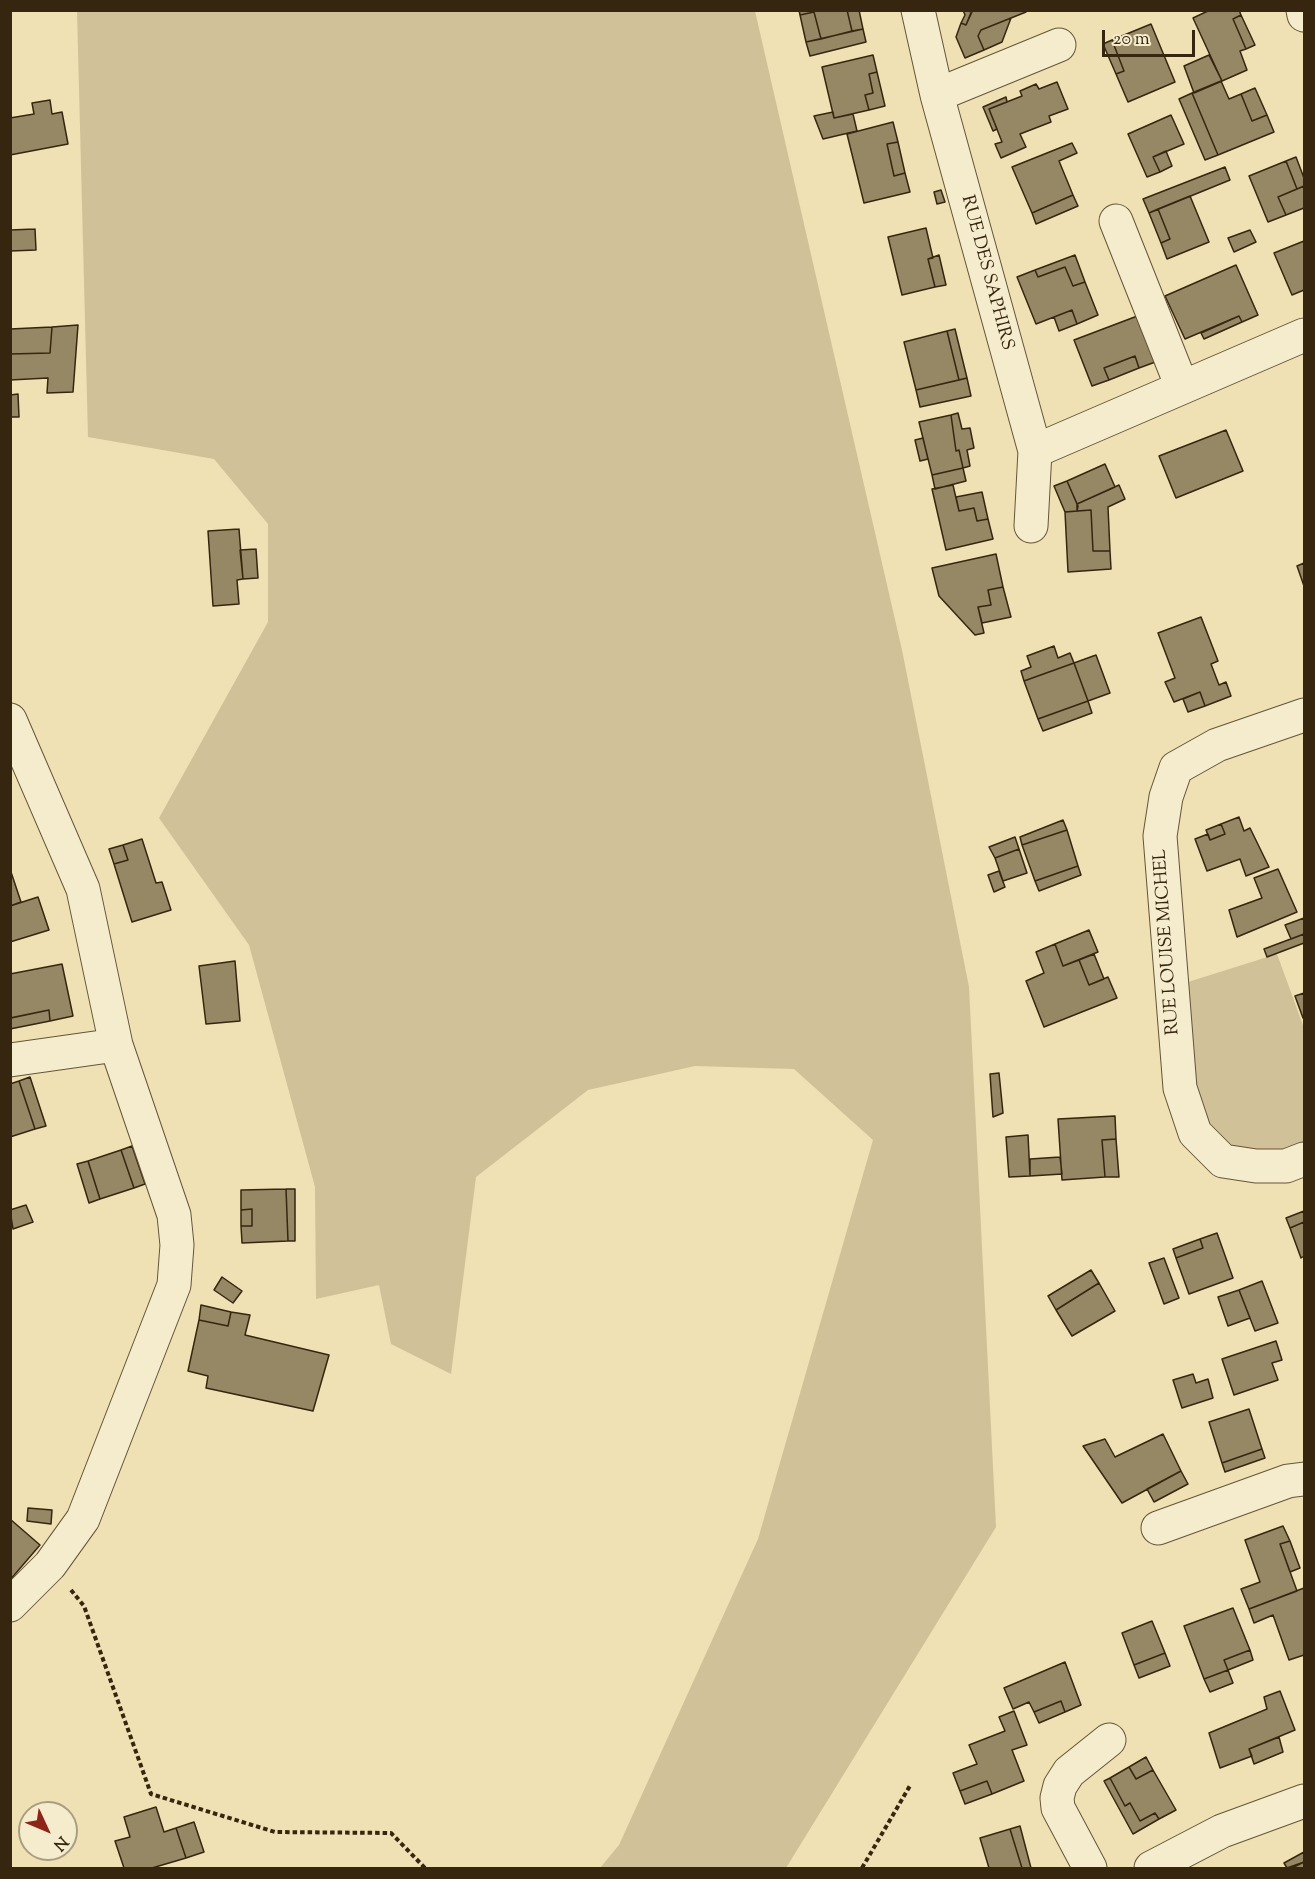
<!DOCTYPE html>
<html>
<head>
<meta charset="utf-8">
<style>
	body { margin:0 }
	#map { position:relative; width:1315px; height:1879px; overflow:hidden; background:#efe1b4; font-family:"Sorts Mill Goudy",serif }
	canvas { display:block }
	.frame { position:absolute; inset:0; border:12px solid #36260f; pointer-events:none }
	.north { position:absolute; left:18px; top:1801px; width:60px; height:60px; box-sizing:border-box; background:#f5ecce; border:2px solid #a99d82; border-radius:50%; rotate:134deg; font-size:16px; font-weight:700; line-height:24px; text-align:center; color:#36260f }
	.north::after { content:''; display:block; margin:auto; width:21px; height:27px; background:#8f2418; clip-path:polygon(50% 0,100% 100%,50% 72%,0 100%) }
	.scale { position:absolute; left:1102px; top:30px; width:93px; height:27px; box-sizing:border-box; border:3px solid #36260f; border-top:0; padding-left:8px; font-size:18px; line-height:21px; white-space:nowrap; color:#36260f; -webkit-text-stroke:4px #f5ecce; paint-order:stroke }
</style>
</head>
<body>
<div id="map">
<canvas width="1315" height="1879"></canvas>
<div class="frame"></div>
<div class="north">N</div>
<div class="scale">20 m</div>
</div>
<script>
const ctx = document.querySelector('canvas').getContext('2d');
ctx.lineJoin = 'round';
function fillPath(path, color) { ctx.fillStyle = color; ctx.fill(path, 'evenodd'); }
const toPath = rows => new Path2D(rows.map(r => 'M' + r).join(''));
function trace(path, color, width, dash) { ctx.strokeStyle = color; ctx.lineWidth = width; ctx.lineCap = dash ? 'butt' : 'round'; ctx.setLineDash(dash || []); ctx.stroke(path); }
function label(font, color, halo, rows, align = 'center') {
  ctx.font = font + ' "Sorts Mill Goudy",serif'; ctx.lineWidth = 6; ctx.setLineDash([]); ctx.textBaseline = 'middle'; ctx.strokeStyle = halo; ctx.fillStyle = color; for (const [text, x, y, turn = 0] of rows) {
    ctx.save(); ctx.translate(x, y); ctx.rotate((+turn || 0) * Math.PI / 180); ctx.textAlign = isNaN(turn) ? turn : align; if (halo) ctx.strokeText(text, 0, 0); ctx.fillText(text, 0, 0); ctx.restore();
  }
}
const green = toPath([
	[77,11,755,11,902,650,969,987,996,1527,786,1868,600,1868,619,1845,758,1539,873,1140,794,1069,695,1066,588,1090,476,1177,451,1374,391,1344,379,1285,316,1299,315,1187,249,945,159,818,268,622,268,524,214,459,88,437],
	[1277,954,1304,1028,1304,1145,1283,1151,1246,1154,1212,1136,1195,1101,1188,982]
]);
const building = toPath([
	[799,10,847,10,852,31,821,39,814,12,800,15,799,10],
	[847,10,859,10,863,29,852,31,847,10],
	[963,10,972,12,966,25,961,23,965,15,963,10],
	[972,10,1025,10,1026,12,981,30,978,36,984,50,965,58,956,37,961,23,966,25,972,10],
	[1210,10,1239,10,1241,15,1233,19,1246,49,1240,51,1247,70,1222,81,1193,18,1210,10],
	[814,12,821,39,806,42,800,15,814,12],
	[1241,15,1255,45,1246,49,1233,19,1241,15],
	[1011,18,1002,42,984,50,978,36,981,30,1011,18],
	[1151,24,1175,82,1128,102,1116,74,1124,71,1112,40,1151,24],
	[863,29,866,42,810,56,806,42,863,29],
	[1112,40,1124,71,1116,74,1103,44,1112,40],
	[873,55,877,72,869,74,873,93,865,95,869,110,834,118,822,67,873,55],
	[1209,55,1222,81,1194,93,1184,66,1209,55],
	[877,72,885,106,869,110,865,95,873,93,869,74,877,72],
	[1221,81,1229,99,1241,94,1252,121,1267,115,1274,132,1218,155,1192,93,1221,81],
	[1057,82,1068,109,1049,116,1051,122,1020,134,1026,147,1001,158,995,144,1002,142,989,109,1022,96,1020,91,1036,84,1039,89,1057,82],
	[1255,88,1267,115,1252,121,1241,94,1255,88],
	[1192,93,1218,155,1205,160,1179,99,1192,93],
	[1006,97,1007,102,989,109,997,129,993,131,983,107,1006,97],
	[50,100,52,114,62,112,68,144,10,155,10,118,34,114,32,103,50,100],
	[833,112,834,118,853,114,857,131,823,139,814,116,833,112],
	[1171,115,1184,144,1153,157,1160,172,1147,177,1128,134,1171,115],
	[893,122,898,142,887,144,894,176,905,173,910,192,864,203,847,134,893,122],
	[898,142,905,173,894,176,887,144,898,142],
	[1072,143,1077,153,1059,161,1073,195,1032,213,1012,167,1072,143],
	[1166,151,1172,166,1160,172,1153,157,1166,151],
	[1296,157,1304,178,1304,186,1297,189,1286,161,1296,157],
	[1286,161,1297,189,1278,197,1286,215,1268,222,1249,176,1286,161],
	[1225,167,1230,180,1149,213,1143,199,1225,167],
	[1304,186,1304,208,1286,215,1278,197,1304,186],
	[941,190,945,202,937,204,934,192,941,190],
	[1073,195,1078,206,1036,224,1032,213,1073,195],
	[1190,196,1209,242,1167,259,1161,243,1170,239,1158,209,1190,196],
	[1158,209,1170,239,1161,243,1149,213,1158,209],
	[926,228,933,258,928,259,935,287,902,295,888,237,926,228],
	[35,229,36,250,10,251,10,230,35,229],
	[1250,230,1256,242,1234,252,1228,238,1250,230],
	[1304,241,1304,290,1292,295,1274,253,1304,241],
	[939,255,946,285,935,287,928,259,939,255],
	[1075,255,1085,282,1073,286,1065,267,1038,277,1035,270,1075,255],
	[1236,265,1258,315,1242,322,1239,316,1185,339,1165,296,1236,265],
	[1065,267,1073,286,1085,282,1098,315,1077,324,1072,310,1036,324,1017,277,1035,270,1038,277,1065,267],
	[1072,310,1077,324,1059,331,1054,317,1072,310],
	[1140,315,1158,361,1139,368,1135,356,1104,368,1109,380,1092,386,1074,340,1140,315],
	[1239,316,1242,322,1204,339,1201,333,1239,316],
	[78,325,73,392,47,393,48,378,10,380,10,354,50,353,52,327,78,325],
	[52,327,50,353,10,354,10,329,52,327],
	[955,329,967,378,959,380,947,331,955,329],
	[947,331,959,380,916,390,904,342,947,331],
	[1135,356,1139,368,1109,380,1104,368,1135,356],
	[967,378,971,396,920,407,916,390,967,378],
	[18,394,19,417,10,417,10,395,18,394],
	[958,413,962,429,970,428,974,448,967,450,970,466,963,468,959,450,956,451,951,415,958,413],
	[951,415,956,451,959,450,963,468,932,475,919,422,951,415],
	[1226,430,1243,471,1176,498,1159,456,1226,430],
	[923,438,928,459,920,461,915,440,923,438],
	[1105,464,1115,487,1077,504,1067,481,1105,464],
	[963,468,966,481,935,489,932,475,963,468],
	[1067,481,1078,506,1077,511,1065,512,1054,486,1067,481],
	[953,485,959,511,974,508,977,521,988,519,993,539,946,550,932,489,953,485],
	[1119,485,1125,499,1108,507,1110,551,1093,551,1091,510,1077,511,1077,504,1119,485],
	[982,492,988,519,977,521,974,508,959,511,956,497,982,492],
	[1091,510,1093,551,1110,551,1111,569,1068,572,1065,512,1091,510],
	[239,529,243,579,237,580,239,604,213,606,208,531,239,529],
	[256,549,258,578,243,579,240,550,256,549],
	[996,554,1003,587,988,590,991,605,978,607,984,633,975,635,939,596,932,568,996,554],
	[1304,563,1304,586,1297,566,1304,563],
	[1003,587,1011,617,982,623,978,607,991,605,988,590,1003,587],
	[1201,617,1218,661,1211,664,1219,685,1226,682,1231,696,1205,706,1200,692,1174,702,1165,682,1175,678,1158,633,1201,617],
	[1054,646,1058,658,1070,653,1074,663,1024,681,1021,671,1031,667,1027,656,1054,646],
	[1096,655,1110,693,1088,701,1074,663,1096,655],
	[1074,663,1088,701,1038,719,1024,681,1074,663],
	[1200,692,1205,706,1188,712,1183,699,1200,692],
	[1088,701,1092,713,1043,731,1038,719,1088,701],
	[1239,817,1244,831,1250,828,1269,867,1246,876,1240,859,1207,871,1195,839,1208,834,1210,840,1225,834,1221,824,1239,817],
	[1063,820,1067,830,1022,845,1020,837,1063,820],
	[1221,824,1225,834,1210,840,1206,830,1221,824],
	[1067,830,1078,866,1035,881,1022,845,1067,830],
	[1015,837,1019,849,995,858,989,847,1015,837],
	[142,839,156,883,162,882,171,910,132,922,114,864,128,860,123,845,142,839],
	[123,845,128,860,114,864,109,849,123,845],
	[1019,849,1027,873,1003,881,995,858,1019,849],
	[1078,866,1081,875,1039,891,1035,881,1078,866],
	[1278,869,1297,912,1237,937,1229,910,1262,898,1254,878,1278,869],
	[999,871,1005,887,994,892,988,875,999,871],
	[11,872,21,902,10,906,10,872,11,872],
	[38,897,49,930,10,942,10,906,38,897],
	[1304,918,1304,934,1291,939,1285,925,1304,918],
	[1089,930,1098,952,1063,966,1055,944,1089,930],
	[1304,934,1304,943,1267,957,1264,949,1304,934],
	[1055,944,1063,966,1079,960,1089,985,1108,977,1117,998,1044,1027,1026,981,1044,973,1036,952,1055,944],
	[1094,954,1104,979,1089,985,1079,960,1094,954],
	[235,961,240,1021,206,1024,199,966,235,961],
	[62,964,73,1016,50,1021,49,1010,11,1018,10,974,62,964],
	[1304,993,1304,1017,1303,1018,1295,996,1304,993],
	[49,1010,50,1021,10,1029,10,1018,49,1010],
	[999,1073,1003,1113,993,1117,990,1074,999,1073],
	[30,1077,46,1126,35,1129,19,1081,30,1077],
	[19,1081,35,1129,10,1137,10,1084,19,1081],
	[1115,1116,1116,1139,1102,1140,1105,1177,1062,1180,1058,1119,1115,1116],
	[1028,1135,1030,1176,1009,1177,1006,1137,1028,1135],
	[1116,1139,1119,1177,1105,1177,1102,1140,1116,1139],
	[132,1146,145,1184,134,1188,121,1150,132,1146],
	[121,1150,134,1188,100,1199,88,1161,121,1150],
	[1060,1157,1062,1174,1030,1176,1030,1159,1060,1157],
	[88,1161,100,1199,89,1203,77,1164,88,1161],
	[286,1189,295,1189,295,1241,288,1241,286,1189],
	[286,1189,288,1241,242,1243,241,1226,252,1226,252,1209,241,1210,241,1190,286,1189],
	[26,1205,33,1222,13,1229,10,1210,26,1205],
	[252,1209,252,1226,241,1226,241,1210,252,1209],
	[1304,1211,1304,1222,1290,1228,1286,1218,1304,1211],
	[1304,1222,1304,1256,1301,1258,1290,1228,1304,1222],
	[1217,1233,1233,1278,1189,1294,1176,1258,1203,1248,1200,1239,1217,1233],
	[1200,1239,1203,1248,1176,1258,1173,1249,1200,1239],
	[1164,1258,1179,1298,1164,1304,1149,1263,1164,1258],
	[1091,1270,1099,1283,1056,1310,1048,1296,1091,1270],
	[222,1277,242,1291,233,1303,214,1290,222,1277],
	[1262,1281,1278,1323,1255,1331,1239,1290,1262,1281],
	[1099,1283,1115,1311,1072,1336,1056,1310,1099,1283],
	[1239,1290,1250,1318,1228,1326,1218,1297,1239,1290],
	[201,1305,231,1312,228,1326,199,1320,201,1305],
	[231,1312,250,1315,245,1335,329,1355,313,1411,206,1388,208,1376,188,1371,199,1320,228,1326,231,1312],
	[1276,1341,1282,1360,1272,1363,1278,1380,1234,1395,1222,1359,1276,1341],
	[1193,1374,1196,1383,1208,1379,1213,1398,1182,1408,1173,1380,1193,1374],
	[1249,1409,1262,1449,1222,1463,1209,1422,1249,1409],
	[1163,1434,1181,1471,1122,1503,1083,1446,1105,1439,1115,1457,1163,1434],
	[1262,1449,1265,1458,1225,1472,1222,1463,1262,1449],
	[1181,1471,1188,1484,1154,1502,1147,1489,1181,1471],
	[28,1508,52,1510,51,1524,27,1521,28,1508],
	[10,1519,40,1545,10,1580,10,1519],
	[1283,1526,1290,1541,1280,1544,1297,1591,1249,1609,1241,1589,1260,1582,1245,1540,1283,1526],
	[1290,1541,1300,1568,1290,1572,1280,1544,1290,1541],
	[1304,1588,1304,1655,1289,1660,1273,1615,1254,1623,1249,1609,1304,1588],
	[1233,1608,1250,1650,1224,1660,1228,1670,1204,1679,1184,1626,1233,1608],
	[1152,1621,1165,1653,1134,1665,1122,1633,1152,1621],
	[1250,1650,1253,1660,1228,1670,1224,1660,1250,1650],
	[1165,1653,1170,1666,1139,1678,1134,1665,1165,1653],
	[1065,1662,1081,1705,1065,1712,1061,1701,1034,1712,1029,1702,1013,1709,1004,1688,1065,1662],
	[1228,1670,1233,1683,1210,1692,1204,1679,1228,1670],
	[1280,1691,1295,1730,1249,1749,1252,1756,1220,1768,1209,1733,1267,1709,1264,1697,1280,1691],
	[1061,1701,1065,1712,1039,1723,1034,1712,1061,1701],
	[1014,1711,1027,1745,1012,1750,1024,1781,992,1794,987,1781,960,1791,953,1773,977,1764,969,1745,1005,1731,999,1717,1014,1711],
	[1279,1737,1283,1752,1254,1764,1249,1749,1279,1737],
	[1146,1757,1153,1770,1136,1779,1129,1767,1146,1757],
	[1129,1767,1136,1779,1153,1770,1176,1810,1159,1819,1155,1813,1140,1821,1130,1803,1125,1806,1110,1778,1129,1767],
	[1110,1778,1125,1806,1130,1803,1140,1821,1155,1813,1159,1819,1133,1834,1104,1781,1110,1778],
	[987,1781,992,1794,965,1804,960,1791,987,1781],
	[156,1807,164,1832,176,1828,186,1858,152,1868,124,1868,115,1841,130,1837,124,1817,156,1807],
	[194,1822,204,1852,186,1858,176,1828,194,1822],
	[1020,1826,1031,1868,1022,1868,1010,1829,1020,1826],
	[1010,1829,1022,1868,989,1868,980,1838,1010,1829],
	[1304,1852,1304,1862,1287,1868,1284,1863,1304,1852],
	[1304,1862,1304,1868,1292,1868,1304,1862]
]);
const path = toPath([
	[71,1590,84,1606,151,1794,275,1832,391,1833,425,1868],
	[862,1868,911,1784]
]);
const minor = toPath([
	[918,10,937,95,1035,451,1031,526],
	[1303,10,1304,15],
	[937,95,1059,45],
	[1116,221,1182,387],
	[1035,451,1304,335],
	[1304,715,1217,745,1176,768,1166,797,1160,836,1180,1088,1195,1133,1223,1161,1256,1166,1286,1166,1304,1159],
	[10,720,83,889,116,1045,174,1215,177,1245,174,1285,83,1519,50,1565,10,1605],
	[10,1060,116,1045],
	[1158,1528,1288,1481,1304,1479],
	[1090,1868,1058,1808,1057,1798,1060,1786,1069,1772,1109,1740],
	[1151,1868,1222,1831,1304,1801]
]);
const streetNames = [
	["RUE DES SAPHIRS",986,273,75],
	["RUE LOUISE MICHEL",1168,942,-94]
];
fillPath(green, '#d0c198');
fillPath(building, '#968765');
trace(building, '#36260f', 1.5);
trace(minor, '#645538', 35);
trace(path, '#36260f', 4, [4.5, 3]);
trace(minor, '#f5ecce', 33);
label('18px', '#36260f', '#f5ecce', streetNames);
</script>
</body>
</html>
